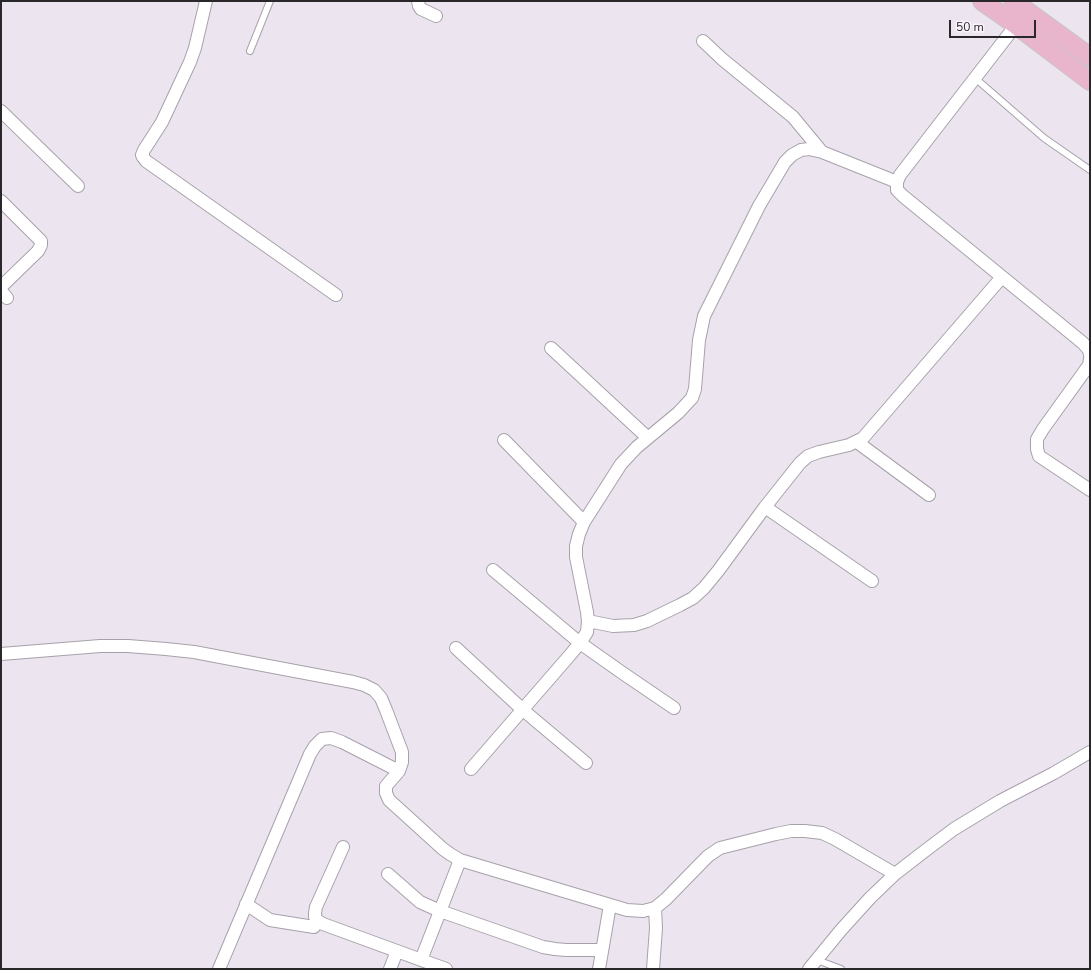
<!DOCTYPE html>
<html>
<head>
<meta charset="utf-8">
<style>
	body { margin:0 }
	#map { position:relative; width:1091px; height:970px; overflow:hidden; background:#ece5ef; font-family:"Nunito Sans",sans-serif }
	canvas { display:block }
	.frame { position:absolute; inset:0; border:2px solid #29272a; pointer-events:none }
	.scale { position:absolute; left:949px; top:20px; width:87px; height:18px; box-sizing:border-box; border:2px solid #29272a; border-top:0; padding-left:5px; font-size:12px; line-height:14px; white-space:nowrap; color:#29272a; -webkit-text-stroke:3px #faf3fc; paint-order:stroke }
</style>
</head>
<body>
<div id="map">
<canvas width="1091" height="970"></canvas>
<div class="frame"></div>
<div class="scale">50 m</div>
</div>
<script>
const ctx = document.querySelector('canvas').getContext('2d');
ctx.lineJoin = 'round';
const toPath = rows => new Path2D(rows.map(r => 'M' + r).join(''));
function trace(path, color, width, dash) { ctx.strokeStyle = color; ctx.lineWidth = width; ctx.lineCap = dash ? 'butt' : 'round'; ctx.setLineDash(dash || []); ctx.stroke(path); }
const lane = toPath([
	[250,51,270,1],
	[975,78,1044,138,1090,170],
	[817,960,841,969]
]);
const street = toPath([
	[206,1,195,48,190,62,162,122,144,150,142,155,143,157,146,161,336,295],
	[418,1,419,6,421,9,436,16],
	[1016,25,900,175,897,182,897,190,903,196,1083,343,1089,350,1090,355],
	[703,41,722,59,793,117,822,152],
	[1,111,78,186],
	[1,201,41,241,41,245,38,251,1,287],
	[1,291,7,298],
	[551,348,648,438],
	[1090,359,1089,365,1043,429,1037,439,1037,449,1039,456,1090,490],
	[504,440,584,522],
	[857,442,929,495],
	[765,507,872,581],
	[493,570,580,643,624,674,674,708],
	[588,621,613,626,634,625,647,621,680,605,693,598,704,588,718,571,765,507,800,463,808,456,819,452,849,445,863,438,1002,277],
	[456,648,523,710,586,763],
	[1,654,100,646,128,646,166,649,194,652,353,682,364,685,374,690,381,698,386,710,402,752,402,762,399,771,386,786,386,793,389,800,443,849,450,854,460,860,627,910,643,911,655,908,666,899,708,856,720,848,776,834,791,831,805,831,822,833,835,839,895,874],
	[471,769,570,655,580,643,587,632,588,621,587,612,576,557,576,546,579,534,584,522,621,464,637,447,678,413,692,398,695,389,699,340,704,316,759,206,785,162,792,155,801,150,809,149,822,152,897,182],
	[343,847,316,907,315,913,315,917,318,921,323,924,446,969],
	[388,874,420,902,440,911,543,947,555,949,566,950,602,950],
	[246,904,270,920,314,927],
	[421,960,460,860],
	[219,969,310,754,315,746,322,739,331,738,342,742,399,771],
	[390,969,397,951],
	[599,969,610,905],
	[653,969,656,928,655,908],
	[809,969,841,930,870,898,895,874,926,850,954,829,1000,801,1054,773,1090,752]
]);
const primary = toPath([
	[982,1,1016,25,1090,81],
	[1013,1,1090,57]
]);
trace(lane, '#a7a1aa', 8);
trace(street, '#a7a1aa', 14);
trace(primary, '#c7c7c8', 20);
trace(lane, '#fff', 6);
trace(street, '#fff', 12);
trace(primary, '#e8b5cc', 18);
</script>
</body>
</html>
